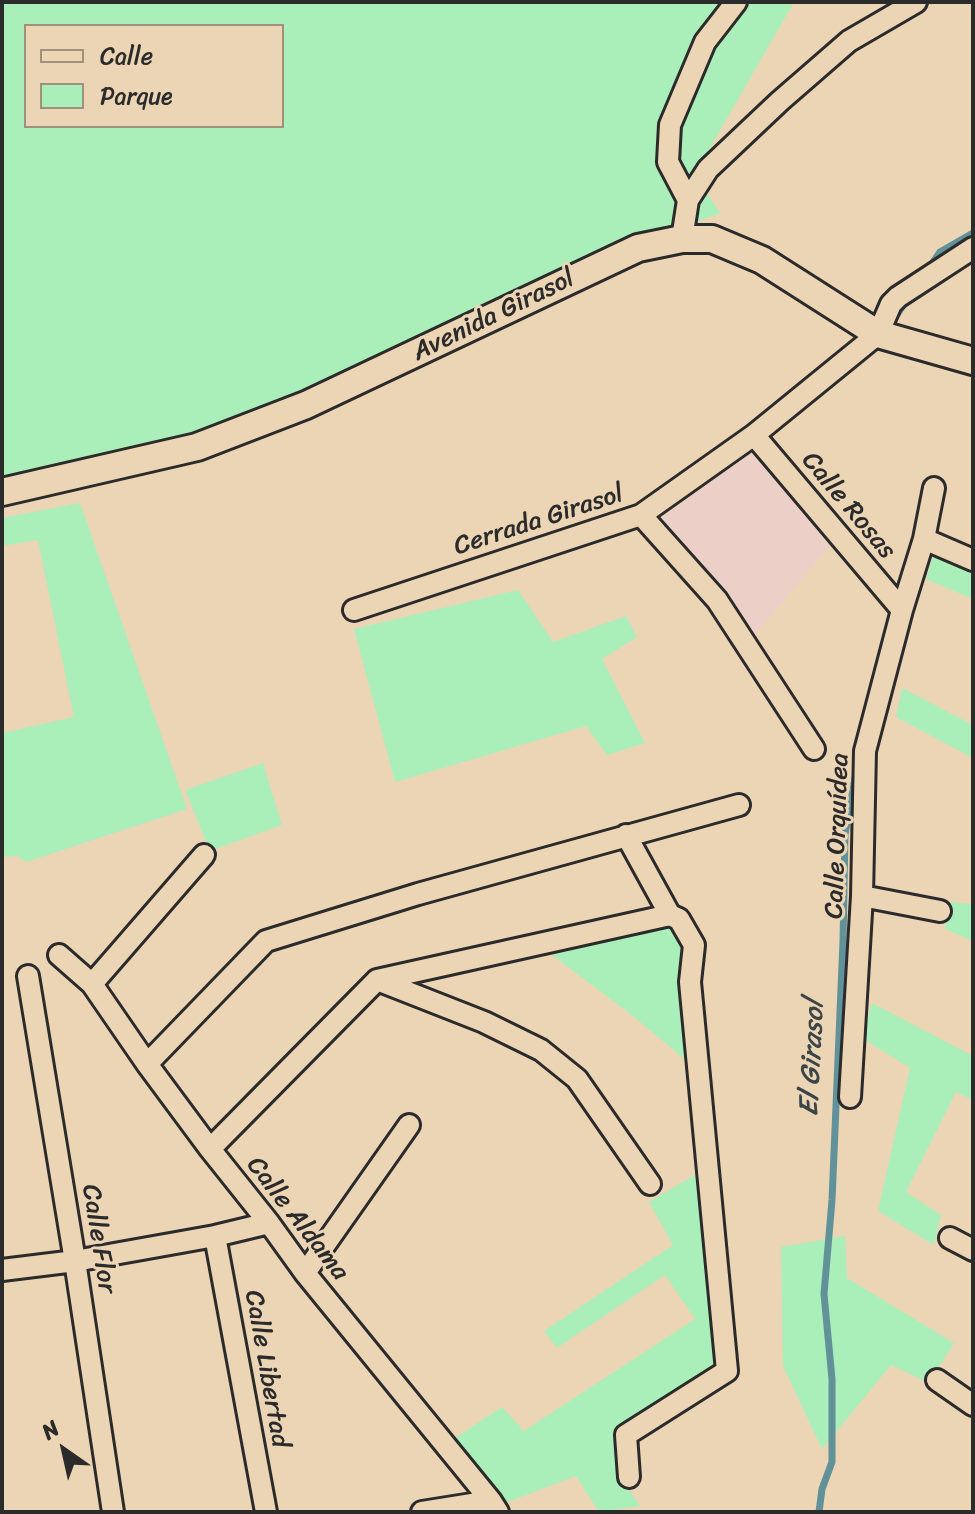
<!DOCTYPE html>
<html>
<head>
<meta charset="utf-8">
<style>
	body { margin:0 }
	#map { position:relative; width:975px; height:1514px; overflow:hidden; background:#ecd5b5; font-family:Sriracha,sans-serif }
	canvas { display:block }
	.frame { position:absolute; inset:0; border:4px solid #2b2b2b; pointer-events:none }
	.legend { position:absolute; left:24px; top:24px; width:260px; height:104px; box-sizing:border-box; background:#ecd5b5; border:2px solid #9f917e; margin:0; padding:10px 14px; list-style:none; font-size:24px; color:#2b2b2b }
	.legend li { display:flex; align-items:center; gap:16px; height:40px }
	.legend b { width:40px; border:2px solid #9f917e }
	.north { position:absolute; left:24px; top:1410px; width:80px; height:80px; -webkit-text-stroke:6px #ecd5b5; paint-order:stroke; rotate:326deg; font-size:22px; font-weight:700; line-height:32px; text-align:center; color:#2b2b2b }
	.north::after { content:''; display:block; margin:auto; width:28px; height:36px; background:#2b2b2b; clip-path:polygon(50% 0,100% 100%,50% 72%,0 100%) }
</style>
</head>
<body>
<div id="map">
<canvas width="975" height="1514"></canvas>
<div class="frame"></div>
<ul class="legend">
<li><b style="height:10px;background:#ecd5b5"></b>Calle</li>
<li><b style="height:22px;background:#aaeeb9"></b>Parque</li>
</ul>
<div class="north">N</div>
</div>
<script>
const ctx = document.querySelector('canvas').getContext('2d');
ctx.lineJoin = 'round';
function fillPath(path, color) { ctx.fillStyle = color; ctx.fill(path, 'evenodd'); }
const toPath = rows => new Path2D(rows.map(r => 'M' + r).join(''));
function trace(path, color, width, dash) { ctx.strokeStyle = color; ctx.lineWidth = width; ctx.lineCap = dash ? 'butt' : 'round'; ctx.setLineDash(dash || []); ctx.stroke(path); }
function label(font, color, halo, rows, align = 'center') {
  ctx.font = font + ' Sriracha,sans-serif'; ctx.lineWidth = 6; ctx.setLineDash([]); ctx.textBaseline = 'middle'; ctx.strokeStyle = halo; ctx.fillStyle = color; for (const [text, x, y, turn = 0] of rows) {
    ctx.save(); ctx.translate(x, y); ctx.rotate((+turn || 0) * Math.PI / 180); ctx.textAlign = isNaN(turn) ? turn : align; if (halo) ctx.strokeText(text, 0, 0); ctx.fillText(text, 0, 0); ctx.restore();
  }
}
const built = toPath([
	[751,450,830,546,752,638,659,520]
]);
const green = toPath([
	[2,2,794,2,695,174,720,213,598,260,325,383,181,439,2,477],
	[26,26,282,26,282,126,26,126],
	[80,503,187,809,26,862,18,856,2,857,2,733,74,717,38,540,2,546,2,518],
	[935,551,973,566,973,599,926,579],
	[518,590,553,642,626,616,637,637,602,659,645,743,607,755,586,726,395,782,354,629],
	[902,688,973,725,973,758,896,717],
	[263,763,282,825,210,851,185,790],
	[950,902,973,904,973,941,945,929],
	[672,924,689,945,687,1061,628,1012,552,955],
	[872,1003,973,1056,973,1100,956,1092,906,1192,941,1215,934,1245,878,1211,910,1068,862,1038],
	[698,1173,715,1368,613,1435,619,1475,640,1506,599,1512,576,1476,500,1505,455,1438,502,1407,524,1431,695,1319,665,1275,557,1348,544,1331,673,1245,649,1202],
	[845,1236,847,1278,954,1343,929,1383,891,1365,822,1449,783,1366,781,1247]
]);
const stream = toPath([
	[929,268,940,252,973,233],
	[896,316,908,298],
	[819,1512,822,1489,832,1462,832,1379,824,1294,832,1200,843,942,845,835,855,778]
]);
const street = toPath([
	[688,200,668,162,670,125,705,42,736,2],
	[682,239,688,200,708,169,780,101,849,41,916,2],
	[754,435,902,610],
	[641,515,717,600,814,749],
	[924,539,973,560],
	[354,610,641,515,754,435,878,334,891,304,898,297,973,248],
	[626,835,670,915],
	[862,896,940,911],
	[59,955,92,984,147,1064,210,1149,269,1223,305,1273,491,1501,498,1512],
	[28,976,75,1261,113,1512],
	[377,980,484,1022,541,1050,577,1079,650,1184],
	[92,984,204,855],
	[147,1064,266,941,418,894,739,805],
	[850,1097,862,896,865,751,902,610,924,539,934,488],
	[210,1149,377,980,670,915,679,919,694,945,690,982,727,1371,626,1435,629,1477],
	[215,1236,266,1512],
	[950,1238,973,1250],
	[2,1270,75,1261,215,1236,269,1223],
	[305,1273,409,1125],
	[937,1380,973,1405],
	[422,1512,491,1501]
]);
const secondary = toPath([
	[2,492,197,447,306,405,638,248,682,239,712,239,762,260,878,334,973,361]
]);
const streetNames = [
	["Avenida Girasol",494,316,-26],
	["Calle Rosas",848,506,50],
	["Cerrada Girasol",539,521,-18],
	["Calle Orquídea",838,836,-88],
	["Calle Aldama",297,1219,52],
	["Calle Flor",98,1239,81],
	["Calle Libertad",266,1369,80]
];
const waterNames = [
	["El Girasol",813,1058,-87]
];
fillPath(built, '#ecd0c7');
fillPath(green, '#aaeeb9');
trace(stream, '#629299', 7);
trace(street, '#2b2b2b', 26);
trace(secondary, '#2b2b2b', 32);
trace(street, '#ecd5b5', 20);
trace(secondary, '#ecd5b5', 26);
label('26px', '#2b2b2b', '#ecd5b5', streetNames);
label('italic 28px', '#394546', '#ecd5b5', waterNames);
</script>
</body>
</html>
